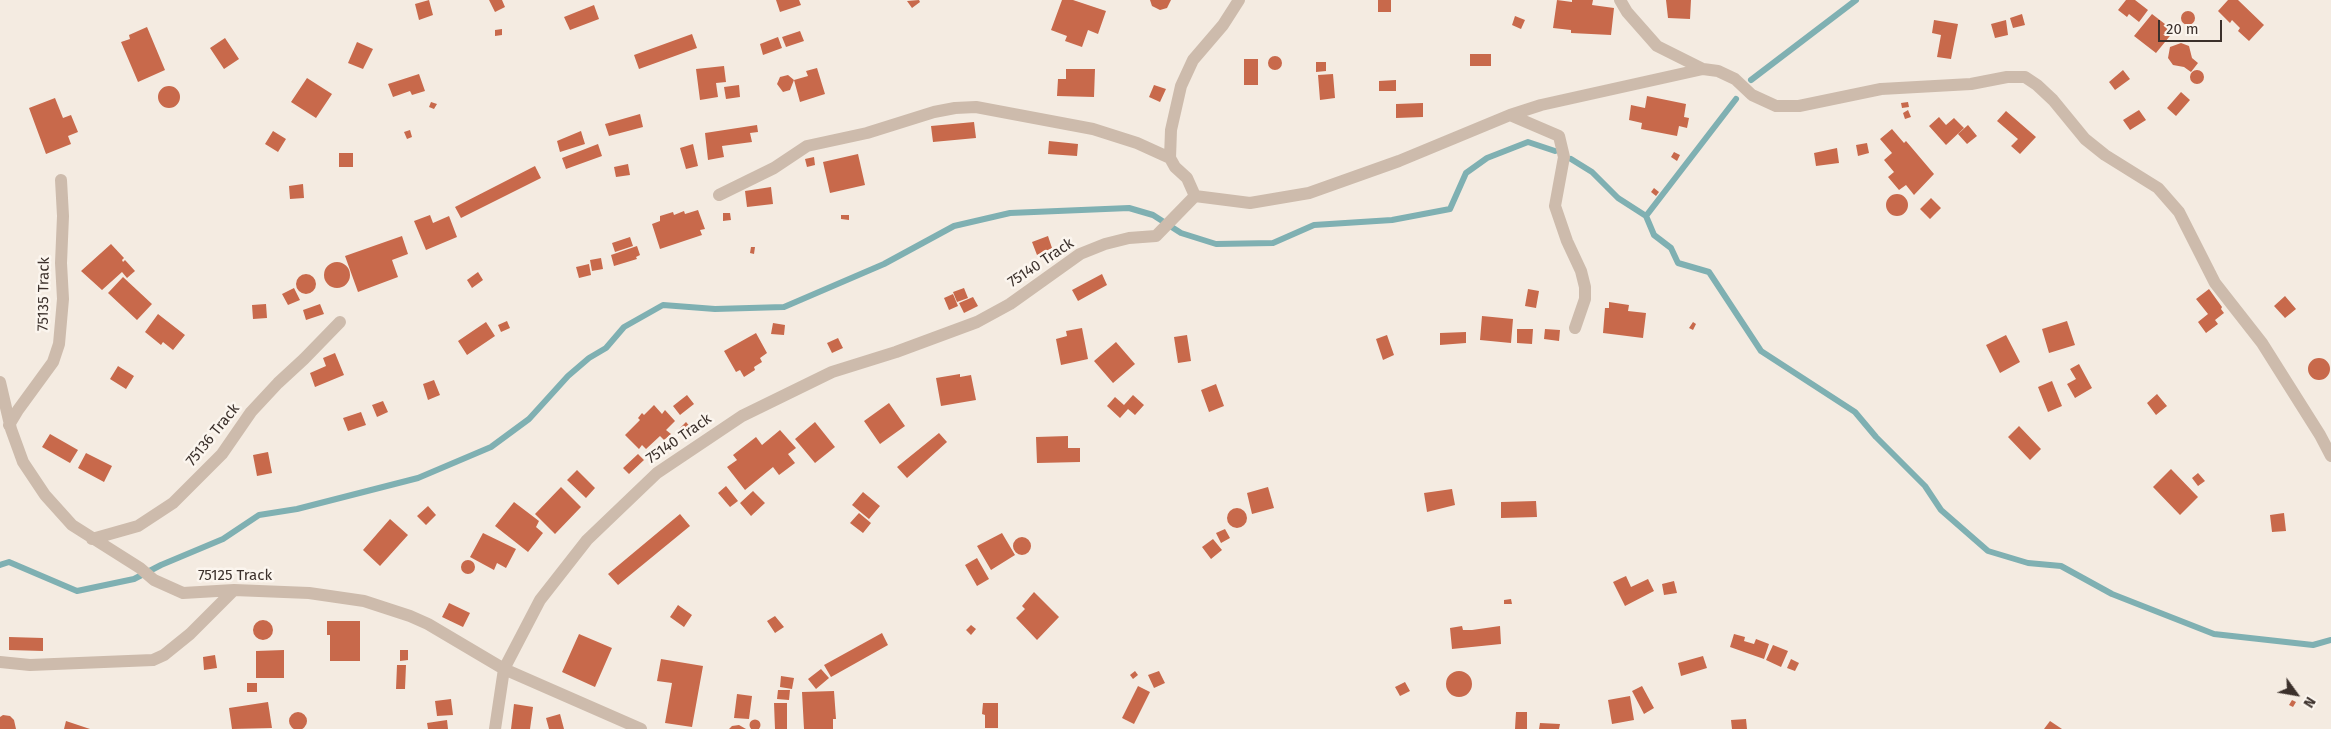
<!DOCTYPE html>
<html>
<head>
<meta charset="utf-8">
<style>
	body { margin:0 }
	#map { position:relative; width:2331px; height:729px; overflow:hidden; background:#f4ebe1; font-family:"Fira Sans",sans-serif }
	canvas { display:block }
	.north { position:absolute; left:2271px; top:669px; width:50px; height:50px; -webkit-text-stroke:4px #fbf5ee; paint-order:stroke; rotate:122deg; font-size:14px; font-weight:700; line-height:20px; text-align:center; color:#3b302b }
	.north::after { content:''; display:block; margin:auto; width:18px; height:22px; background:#3b302b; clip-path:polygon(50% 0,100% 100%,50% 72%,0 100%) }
	.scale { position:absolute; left:2158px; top:20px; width:64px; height:22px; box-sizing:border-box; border:2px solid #3b302b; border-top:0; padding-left:6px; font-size:15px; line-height:18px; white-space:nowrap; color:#3b302b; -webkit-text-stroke:4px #fbf5ee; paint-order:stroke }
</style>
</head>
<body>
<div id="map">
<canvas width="2331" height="729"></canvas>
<div class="north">N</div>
<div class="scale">20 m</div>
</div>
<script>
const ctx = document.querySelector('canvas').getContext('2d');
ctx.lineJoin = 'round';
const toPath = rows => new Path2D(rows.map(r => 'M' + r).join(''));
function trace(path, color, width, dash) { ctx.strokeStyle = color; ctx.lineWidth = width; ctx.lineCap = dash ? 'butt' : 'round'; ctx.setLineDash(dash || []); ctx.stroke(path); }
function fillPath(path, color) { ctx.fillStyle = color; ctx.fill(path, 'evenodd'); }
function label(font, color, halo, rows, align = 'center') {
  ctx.font = font + ' "Fira Sans",sans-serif'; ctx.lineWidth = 5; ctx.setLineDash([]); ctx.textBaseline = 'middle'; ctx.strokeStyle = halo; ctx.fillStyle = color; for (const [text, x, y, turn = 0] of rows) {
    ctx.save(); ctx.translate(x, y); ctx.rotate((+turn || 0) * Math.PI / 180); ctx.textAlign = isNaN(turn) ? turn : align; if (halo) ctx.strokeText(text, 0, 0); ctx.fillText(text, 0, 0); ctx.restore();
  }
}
const stream = toPath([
	[1751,80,1856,0],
	[1571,159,1592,172,1618,198,1646,216,1654,235,1671,248,1678,263,1709,272,1761,351,1855,412,1876,437,1925,486,1941,510,1988,551,2028,563,2061,566,2112,594,2214,634,2313,645,2331,640],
	[1646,216,1736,99],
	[0,565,9,562,77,591,134,579,161,565,223,539,259,515,297,509,418,478,491,447,529,419,568,376,589,358,606,348,624,327,663,305,715,309,784,307,884,264,954,226,1010,213,1129,208,1153,215,1181,233,1216,244,1273,243,1314,225,1392,220,1450,209,1466,173,1487,158,1528,142,1555,151]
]);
const building = toPath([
	[429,0,433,15,419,20,415,4],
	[489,0,502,0,505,7,495,12],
	[776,0,799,0,801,5,780,12],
	[919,0,920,2,912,8,907,1],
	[1062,0,1073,0,1106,11,1098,34,1088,30,1082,47,1065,41,1067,36,1051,30],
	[1150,0,1171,0,1167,8,1160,10,1152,6],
	[1378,0,1391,0,1391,12,1378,12],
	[1557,0,1572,2,1572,0,1593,0,1592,5,1614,8,1611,35,1571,33,1571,30,1553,28],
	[1666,0,1691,0,1690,19,1668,18],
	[2126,0,2135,0,2148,10,2139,22,2129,14,2127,17,2118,10],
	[2228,0,2238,0,2264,25,2249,41,2238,31,2240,28,2232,20,2230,23,2218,11],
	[594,5,599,19,570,30,564,17],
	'2181 18a7 7 0 1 1 14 0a7 7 0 1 1-14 0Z',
	[2022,14,2025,25,2013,28,2010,18],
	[2152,14,2174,31,2156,53,2134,36],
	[1515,16,1525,20,1521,29,1512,25],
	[1934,20,1958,24,1951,59,1937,57,1941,35,1932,33],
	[2006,20,2008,35,1995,38,1991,24],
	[147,27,165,70,138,82,121,42,130,39,129,35],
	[502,29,502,35,495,36,495,30],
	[800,31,804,41,786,47,782,37],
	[692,34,697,48,639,69,634,55],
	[778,37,782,48,763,55,760,44],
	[225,38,239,59,224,69,210,48],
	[357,42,373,49,363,69,348,63],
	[2181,43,2189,46,2192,58,2198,63,2191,72,2184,67,2173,65,2168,58,2170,47],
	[1470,54,1491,54,1491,66,1470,66],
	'1268 63a7 7 0 1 1 14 0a7 7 0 1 1-14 0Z',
	[1244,59,1258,59,1258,85,1244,85],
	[1316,62,1326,62,1326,71,1316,72],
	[724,66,726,82,716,83,718,97,700,100,696,69],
	[817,68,825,94,800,102,794,80,808,76,806,71],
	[1066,69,1095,69,1094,97,1057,96,1058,79,1066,79],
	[2123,70,2130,79,2115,90,2109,82],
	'2190 77a7 7 0 1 1 14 0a7 7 0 1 1-14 0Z',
	[419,74,425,91,412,95,410,91,393,97,388,84],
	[1333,74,1335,98,1320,100,1318,75],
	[788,75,794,80,790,90,783,92,777,84,780,77],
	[307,78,332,94,316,118,291,102],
	[1396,80,1396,91,1379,91,1379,81],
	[739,85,740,97,726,99,724,87],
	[1154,85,1166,89,1160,102,1149,97],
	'158 97a11 11 0 1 1 22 0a11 11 0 1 1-22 0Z',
	[2181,92,2190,100,2176,116,2167,108],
	[1647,96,1686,104,1684,117,1689,118,1687,128,1679,126,1677,136,1641,129,1642,123,1629,120,1631,105,1645,108],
	[55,98,63,118,71,115,78,132,68,136,71,144,46,154,29,108],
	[431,102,437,104,434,109,429,107],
	[1908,102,1909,107,1902,108,1901,103],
	[1423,103,1423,117,1396,118,1396,104],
	[1908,110,1911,117,1905,119,1903,113],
	[2139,110,2146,120,2130,130,2123,120],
	[2006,111,2036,137,2020,154,2011,146,2018,139,1997,121],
	[640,114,643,127,609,136,605,124],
	[1939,117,1946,125,1954,118,1964,128,1946,145,1929,126],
	[974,122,976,138,933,142,931,126],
	[757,125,758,132,750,133,752,142,722,146,724,157,708,160,705,133],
	[1968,125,1977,136,1967,144,1958,134],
	[1892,129,1904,143,1906,141,1934,174,1914,195,1906,185,1899,190,1888,177,1894,172,1884,160,1892,153,1880,139],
	[410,130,412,137,407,139,404,132],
	[273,131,286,139,278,152,265,144],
	[581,131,585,144,560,152,557,141],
	[1049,141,1078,144,1077,156,1048,154],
	[1867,143,1869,153,1858,156,1856,145],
	[598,144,602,156,566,169,562,158],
	[693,144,698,166,686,169,680,148],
	[1837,148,1839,163,1816,166,1814,153],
	[1674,152,1680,155,1677,161,1671,157],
	[339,153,353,153,353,167,339,167],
	[858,154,865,185,830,193,823,162],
	[814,157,815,165,807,167,805,159],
	[628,164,630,175,616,177,614,167],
	[535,166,541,178,461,218,455,207],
	[303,184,304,198,290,199,289,186],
	[771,187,773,204,747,207,745,191],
	[1654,188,1659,192,1656,196,1651,192],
	'1886 205a11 11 0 1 1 22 0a11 11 0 1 1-22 0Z',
	[1931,198,1941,208,1930,219,1920,209],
	[698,210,705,229,700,230,702,235,660,249,652,224,660,221,660,216,673,212,674,215,684,211,685,214],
	[723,213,730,213,731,220,723,221],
	[430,215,433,223,449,216,457,237,426,250,414,221],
	[841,215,849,215,849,220,841,219],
	[402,236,408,254,392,260,398,277,358,292,345,256],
	[1048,236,1052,248,1037,255,1032,242],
	[630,237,633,246,615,252,612,243],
	[111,244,124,258,122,260,123,262,125,260,135,271,127,278,122,272,102,290,81,271],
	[637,246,640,255,636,257,637,259,614,266,611,255],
	[751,247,755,247,754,254,750,253],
	[601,258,603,269,592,271,590,260],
	'324 275a13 13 0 1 1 26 0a13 13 0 1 1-26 0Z',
	[589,264,591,275,579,278,576,267],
	[478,272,483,280,472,288,467,280],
	[1102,274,1107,285,1078,301,1072,290],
	'296 284a10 10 0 1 1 20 0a10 10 0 1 1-20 0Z',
	[123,277,152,304,137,320,108,293],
	[294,288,300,300,288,305,282,294],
	[964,288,968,298,957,302,953,292],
	[1528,289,1539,291,1536,308,1525,306],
	[2209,289,2222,307,2221,309,2224,313,2215,320,2218,324,2206,333,2198,322,2208,314,2196,299],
	[953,294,958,306,949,310,944,298],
	[2285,296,2296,309,2285,318,2274,306],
	[973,297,978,306,964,313,959,303],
	[1609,302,1629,305,1628,311,1646,313,1643,338,1603,333,1605,308,1609,308],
	[266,304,267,318,253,319,252,305],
	[320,304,324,314,306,320,303,310],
	[158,314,185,335,173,350,163,342,161,345,145,332],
	[1482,316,1513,319,1511,343,1480,340],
	[507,321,510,328,501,332,498,325],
	[2067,321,2075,345,2049,353,2042,329],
	[486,322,495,336,467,355,458,341],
	[1693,322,1696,324,1693,330,1689,328],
	[773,323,785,325,784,335,771,334],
	[1082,328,1088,359,1061,365,1056,339,1067,336,1066,331],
	[1517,329,1533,329,1532,344,1517,343],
	[1545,329,1560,330,1559,341,1544,339],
	[1466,332,1466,343,1440,345,1440,333],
	[756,333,767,353,760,358,762,362,754,367,755,370,744,377,740,370,736,372,724,351],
	[1187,335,1191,361,1178,363,1174,337],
	[1387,335,1394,355,1383,360,1376,339],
	[2006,335,2020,362,2000,373,1986,345],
	[838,338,843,348,832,353,827,343],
	[1116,342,1135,364,1113,383,1094,361],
	[335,353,344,375,315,387,310,373,326,366,323,358],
	'2308 369a11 11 0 1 1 22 0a11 11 0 1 1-22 0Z',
	[2079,364,2092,388,2075,398,2067,384,2076,379,2070,369],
	[118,366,134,376,126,389,110,379],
	[960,374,960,377,971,375,976,400,941,406,936,378],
	[434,380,440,395,428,400,423,384],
	[2052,381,2062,406,2048,412,2038,387],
	[1216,384,1224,406,1209,412,1201,390],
	[2157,394,2167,406,2156,415,2147,403],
	[687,395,694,404,680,415,673,406],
	[1133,395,1144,405,1135,415,1128,409,1120,418,1107,406,1115,397,1124,405],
	[383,401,388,412,377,417,372,405],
	[889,403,905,426,880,444,864,421],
	[654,405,662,414,665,410,675,421,666,430,671,434,664,440,660,436,646,449,642,445,639,449,625,435,640,420,638,418,642,413,644,415],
	[361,412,366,425,348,431,343,418],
	[686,422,691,428,682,436,677,431],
	[815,422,835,447,815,463,795,439],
	[2019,426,2041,449,2030,460,2008,437],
	[780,430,796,448,788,454,795,463,779,475,773,467,745,490,727,467,737,460,733,455,756,437,762,445],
	[939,433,947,442,907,478,897,467],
	[50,434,78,450,70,463,42,447],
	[1068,436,1068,448,1080,448,1080,462,1037,463,1036,437],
	[268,452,272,473,257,476,253,455],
	[86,453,112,466,104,482,78,468],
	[638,454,644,460,629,474,623,468],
	[2171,469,2198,497,2180,515,2153,487],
	[577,470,595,488,586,498,567,480],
	[2198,473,2205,481,2198,486,2192,478],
	[726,486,738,501,730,507,718,493],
	[561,487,581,507,555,534,535,514],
	[1268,487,1274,508,1252,514,1247,493],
	[1452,489,1455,505,1427,512,1424,493],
	[753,491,765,503,751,516,740,503],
	[863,492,880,506,869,519,852,505],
	[1536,501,1537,517,1501,518,1501,502],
	[514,502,539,521,536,527,543,533,528,552,495,526],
	[428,506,436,515,426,525,417,516],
	'1227 518a10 10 0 1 1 20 0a10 10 0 1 1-20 0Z',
	[859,513,871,523,863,533,850,523],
	[2284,513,2286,531,2272,532,2270,515],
	[680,514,690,526,618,585,608,574],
	[390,519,408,535,380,566,363,550],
	[1225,529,1230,538,1221,543,1216,533],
	[483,533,516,549,506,568,497,563,494,570,470,557],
	[1002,533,1015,555,991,570,977,546],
	'1013 546a9 9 0 1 1 18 0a9 9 0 1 1-18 0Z',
	[1213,539,1222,550,1211,559,1202,547],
	[977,558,989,579,977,586,965,565],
	'461 567a7 7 0 1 1 14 0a7 7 0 1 1-14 0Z',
	[1626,576,1631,587,1648,579,1654,591,1625,606,1613,582],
	[1674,581,1677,593,1664,595,1662,584],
	[1034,592,1059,617,1037,640,1016,618,1025,609,1022,606],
	[1511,599,1512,604,1504,604,1504,600],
	[449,603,470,613,463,627,442,617],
	[678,605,692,615,684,627,670,617],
	[775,616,784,627,775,633,767,621],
	'253 630a10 10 0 1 1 20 0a10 10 0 1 1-20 0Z',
	[327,621,360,621,360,661,330,661,330,635,327,635],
	[971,625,976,629,971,635,966,630],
	[1462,626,1463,630,1472,630,1500,626,1501,644,1452,649,1450,628],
	[882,633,888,645,831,677,824,665],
	[579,634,612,648,595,687,562,672],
	[1734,634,1745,637,1744,641,1754,644,1756,639,1769,644,1764,659,1730,647],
	[9,637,43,638,43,651,9,650],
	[1773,645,1788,651,1781,667,1766,660],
	[284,650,284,678,256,678,256,651],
	[400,650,408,650,408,660,400,661],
	[215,655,217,668,204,670,203,657],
	[1703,656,1707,668,1681,676,1678,663],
	[661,659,703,666,692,727,665,723,672,683,657,681],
	[1791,659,1799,663,1795,671,1787,668],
	[397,665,406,665,405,689,396,689],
	[821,669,829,678,816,689,808,679],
	[1135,671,1138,675,1133,679,1130,675],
	[1159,671,1165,683,1154,688,1148,675],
	'1446 684a13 13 0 1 1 26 0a13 13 0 1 1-26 0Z',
	[781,676,794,678,792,689,780,687],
	[1405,682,1410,691,1400,696,1395,687],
	[247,683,257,683,257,692,247,692],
	[1138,686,1150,692,1134,724,1122,718],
	[1642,686,1654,708,1644,714,1632,691],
	[778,690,790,690,789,700,777,699],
	[834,691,836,719,833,719,833,729,804,729,802,692],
	[737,694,752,696,749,719,734,718],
	[1630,696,1634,720,1612,724,1608,700],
	[451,699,453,715,437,716,435,701],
	[2292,700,2296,702,2293,707,2289,705],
	[268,702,272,728,232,729,229,708],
	[774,703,787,703,787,729,775,729],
	[983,703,998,703,998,728,985,728,985,715,982,714],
	[514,704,533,707,530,729,511,729],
	[1516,712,1527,712,1527,729,1515,729],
	'289 721a9 9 0 1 1 18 0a9 9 0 1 1-18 0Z',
	[560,714,564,729,549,729,546,718],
	[3,715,10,716,14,720,16,729,0,729,0,717],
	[1746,719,1747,729,1732,729,1731,720],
	'749.5 725a5.5 5.5 0 1 1 11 0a5.5 5.5 0 1 1-11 0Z',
	[447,720,448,729,428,729,427,723],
	[66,721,90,729,64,729],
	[2050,721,2062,729,2044,729],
	[1540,723,1560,724,1559,729,1539,729],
	[739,725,746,729,729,729,732,726]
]);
const street = toPath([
	[1620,0,1627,12,1657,46,1703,69],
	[1510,115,1559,136,1564,157,1555,206,1567,241,1581,271,1585,287,1585,299,1575,328],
	[1170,158,1171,130,1181,86,1193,60,1223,25,1239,0],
	[719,195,774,168,807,146,867,133,934,112,955,108,976,107,1093,129,1137,143,1170,158,1175,167,1187,178,1195,196],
	[1195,196,1250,203,1309,193,1399,161,1510,115,1541,105,1703,69,1718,71,1735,79,1752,95,1776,106,1799,106,1881,89,1971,84,2007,77,2025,77,2037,85,2053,100,2085,139,2105,155,2158,188,2179,212,2215,283,2262,343,2320,435,2331,456],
	[0,382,11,429,23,462,45,495,72,525,140,568,154,580,183,593,234,590,309,593,364,601,410,616,428,624,504,669,641,729],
	[9,425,18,410,53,362,59,344,63,299,61,263,63,216,61,180],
	[92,539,138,526,173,503,222,454,251,412,278,383,304,359,340,322],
	[0,662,30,665,153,660,164,655,190,634,234,590],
	[495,729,504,669,540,600,587,540,657,473,742,416,832,372,896,352,977,322,1010,304,1080,254,1105,244,1129,238,1156,236,1195,196]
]);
const streetNames = [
	["75140 Track",1041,263,-34],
	["75135 Track",44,294,-89],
	["75136 Track",213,435,-51],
	["75140 Track",679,439,-35],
	["75125 Track",235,576]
];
trace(stream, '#7fb0b2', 6);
fillPath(building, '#c8694b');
trace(street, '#cdbbac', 12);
label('15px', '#3b302b', '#fbf5ee', streetNames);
</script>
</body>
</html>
